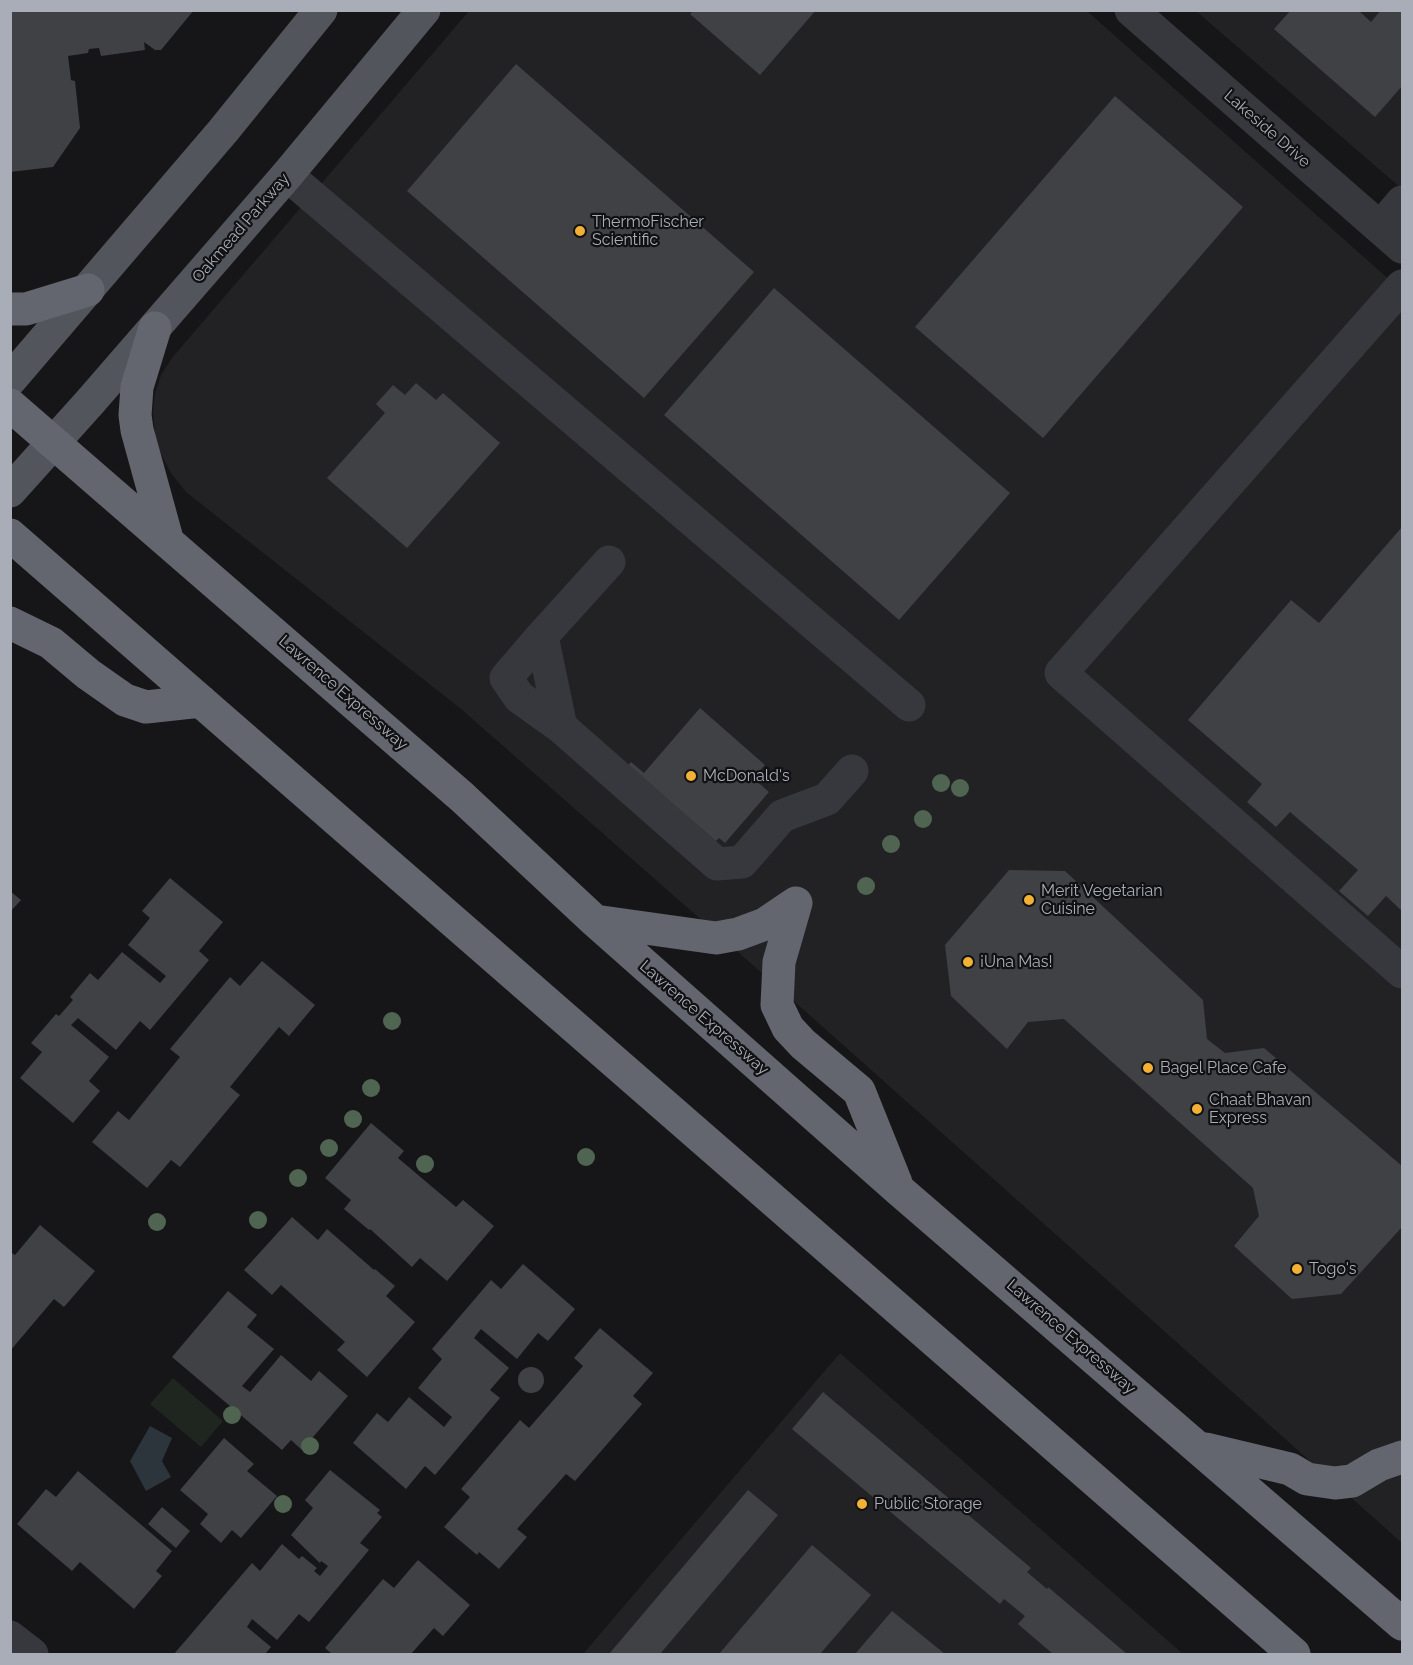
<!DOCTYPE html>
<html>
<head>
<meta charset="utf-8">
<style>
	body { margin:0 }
	#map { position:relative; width:1413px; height:1665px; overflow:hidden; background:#161618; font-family:Raleway,sans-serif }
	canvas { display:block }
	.frame { position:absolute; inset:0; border:12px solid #a8adb8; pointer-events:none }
</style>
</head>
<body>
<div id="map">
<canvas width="1413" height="1665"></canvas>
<div class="frame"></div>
</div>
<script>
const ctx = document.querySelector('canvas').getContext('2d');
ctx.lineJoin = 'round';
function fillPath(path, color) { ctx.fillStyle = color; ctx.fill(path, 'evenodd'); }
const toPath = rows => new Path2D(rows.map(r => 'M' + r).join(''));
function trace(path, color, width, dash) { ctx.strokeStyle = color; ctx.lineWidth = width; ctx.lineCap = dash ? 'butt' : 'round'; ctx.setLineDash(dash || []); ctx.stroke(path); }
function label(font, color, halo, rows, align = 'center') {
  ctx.font = font + ' Raleway,sans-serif'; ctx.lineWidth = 4.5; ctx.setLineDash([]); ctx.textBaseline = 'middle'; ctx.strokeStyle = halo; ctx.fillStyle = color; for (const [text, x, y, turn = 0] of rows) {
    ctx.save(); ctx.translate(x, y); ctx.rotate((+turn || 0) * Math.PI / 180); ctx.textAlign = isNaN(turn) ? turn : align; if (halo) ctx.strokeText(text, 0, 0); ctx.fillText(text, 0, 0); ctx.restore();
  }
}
const built = toPath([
	[469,11,1087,11,1402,291,1402,1543,796,1003,461,709,186,492,171,473,160,452,155,435,153,411,155,394,161,375,172,358],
	[1196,11,1402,11,1402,189],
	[840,1353,1183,1654,583,1654]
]);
const green = toPath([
	[173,1378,223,1421,201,1447,150,1404]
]);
const water = toPath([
	[150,1426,172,1438,162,1461,171,1477,146,1491,130,1461]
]);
const building = toPath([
	[10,10,194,10,161,50,155,50,144,42,145,50,101,56,99,48,89,49,88,53,68,56,71,80,75,81,80,128,53,167,10,172],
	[694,10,816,10,760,75,690,14],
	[1291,10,1358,10,1371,22,1381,10,1402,10,1402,86,1375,117,1274,29],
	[516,64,754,272,644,398,407,191],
	[1115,96,1243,207,1043,438,915,327],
	[774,288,1010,493,899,620,664,415],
	[416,383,436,400,443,393,500,443,407,548,327,478,385,413,376,404,393,385,405,395],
	[1402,527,1402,911,1386,896,1368,916,1339,891,1358,870,1290,812,1276,827,1247,802,1262,784,1188,720,1291,600,1319,623],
	[700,708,765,765,753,778,769,792,725,843,719,838,716,841,689,818,622,772,631,762,644,773],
	[1009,870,1065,871,1203,1000,1207,1039,1225,1053,1264,1048,1402,1166,1402,1227,1341,1294,1292,1299,1234,1246,1259,1216,1253,1188,1064,1019,1028,1022,1007,1049,951,996,945,945],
	[170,878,223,922,199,951,209,960,150,1030,140,1021,116,1050,78,1018,71,1025,109,1057,89,1081,100,1091,73,1123,20,1078,42,1052,31,1043,56,1014,59,1016,73,1000,70,997,90,973,98,980,122,952,160,983,166,976,128,945,150,918,142,911],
	[10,891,21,900,10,912],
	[262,961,315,1005,289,1036,279,1027,230,1087,240,1095,180,1167,171,1160,147,1188,92,1142,118,1111,129,1120,180,1057,170,1049,230,977,240,986],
	[371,1123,404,1151,398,1158,456,1207,463,1200,494,1226,447,1281,420,1258,412,1267,370,1229,369,1230,344,1209,351,1200,325,1178],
	[292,1217,318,1240,327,1229,374,1270,375,1269,395,1286,386,1296,415,1322,367,1377,337,1350,345,1342,281,1285,272,1295,244,1270],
	[40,1225,95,1271,64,1307,54,1299,10,1351,10,1252,15,1255],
	[523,1264,575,1309,548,1341,538,1333,517,1359,481,1329,474,1338,509,1368,490,1390,500,1398,435,1475,425,1466,406,1489,353,1443,377,1413,388,1422,409,1397,444,1427,452,1417,418,1388,442,1359,432,1349,491,1280,501,1289],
	[228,1291,257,1315,247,1327,274,1349,242,1386,250,1392,281,1355,311,1381,319,1371,348,1396,302,1450,291,1440,282,1450,172,1357],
	[600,1328,653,1373,633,1396,642,1404,575,1481,566,1474,517,1529,527,1537,499,1569,479,1552,477,1555,444,1527,470,1497,461,1489,520,1420,529,1428,583,1366,574,1358],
	'518 1380a13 13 0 1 1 26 0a13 13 0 1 1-26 0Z',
	[823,1392,1031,1568,1027,1572,1047,1589,1048,1587,1127,1654,1053,1654,1018,1624,1025,1616,1004,1599,1000,1604,792,1429],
	[224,1438,254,1464,247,1471,277,1496,241,1538,232,1530,221,1543,200,1524,208,1514,180,1490],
	[330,1470,380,1510,377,1513,382,1517,360,1543,369,1550,309,1622,299,1614,277,1640,252,1619,247,1627,271,1647,265,1654,174,1654,252,1563,260,1571,282,1544,299,1559,302,1556,317,1568,314,1571,320,1576,328,1566,321,1561,320,1563,291,1535,313,1508,305,1500],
	[78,1471,172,1551,156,1571,162,1576,134,1609,80,1562,72,1571,17,1524,46,1489,56,1497],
	[748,1490,778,1515,660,1654,609,1654],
	[162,1507,190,1531,176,1548,148,1524],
	[812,1545,871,1595,820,1654,719,1654],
	[418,1560,470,1605,443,1636,434,1628,411,1654,332,1654,325,1648,383,1579,394,1588],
	[892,1611,945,1654,855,1654]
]);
const minor = toPath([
	[1131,10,1402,247],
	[287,175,909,705],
	[1380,228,1402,202],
	[1402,286,1061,673,1402,972],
	[609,562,542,636,561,727,717,864,742,862,782,816,827,799,852,771],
	[542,636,506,678,519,697,561,727],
	[10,1637,32,1654]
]);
const major = toPath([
	[10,380,223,131,321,10],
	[10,491,90,402,287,175,424,10]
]);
const highway = toPath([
	[10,309,26,309,88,290],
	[155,328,137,387,135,415,137,430,167,539],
	[10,405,462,797,595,921,899,1190,1402,1624],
	[10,535,1294,1654],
	[10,623,51,643,88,674,125,700,146,707,201,701],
	[796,903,779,962,777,1005,788,1028,803,1044,859,1091,896,1183],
	[595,921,716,938,738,934,765,924,796,903],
	[1206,1449,1290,1469,1307,1479,1335,1483,1352,1481,1379,1465,1402,1457]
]);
const trees = [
	[941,783],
	[960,788],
	[923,819],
	[891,844],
	[866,886],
	[392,1021],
	[371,1088],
	[353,1119],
	[329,1148],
	[586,1157],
	[425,1164],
	[298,1178],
	[258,1220],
	[157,1222],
	[232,1415],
	[310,1446],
	[283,1504]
];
const markers = [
	[580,231,6,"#f2b134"],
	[691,776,6,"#f2b134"],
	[1029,900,6,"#f2b134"],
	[968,962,6,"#f2b134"],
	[1148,1068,6,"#f2b134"],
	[1197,1109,6,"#f2b134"],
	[1297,1269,6,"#f2b134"],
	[862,1504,6,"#f2b134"]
];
const streetNames = [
	["Lakeside Drive",1267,129,41],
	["Oakmead Parkway",241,228,-49],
	["Lawrence Expressway",343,693,41],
	["Lawrence Expressway",704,1018,41],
	["Lawrence Expressway",1071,1337,41]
];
const poiNames = [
	["ThermoFischer",592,222],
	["Scientific",592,240],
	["McDonald's",703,776],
	["Merit Vegetarian",1041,891],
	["Cuisine",1041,909],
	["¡Una Mas!",980,962],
	["Bagel Place Cafe",1160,1068],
	["Chaat Bhavan",1209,1100],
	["Express",1209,1118],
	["Togo's",1309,1269],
	["Public Storage",874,1504]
];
fillPath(built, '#222225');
fillPath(green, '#1e261f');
fillPath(water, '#2c353c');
fillPath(building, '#404145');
trace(minor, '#37383d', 33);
trace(major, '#53555c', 33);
trace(highway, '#63666e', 33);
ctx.fillStyle = '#506452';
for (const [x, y] of trees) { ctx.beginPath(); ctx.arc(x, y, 9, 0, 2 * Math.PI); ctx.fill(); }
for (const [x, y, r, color] of markers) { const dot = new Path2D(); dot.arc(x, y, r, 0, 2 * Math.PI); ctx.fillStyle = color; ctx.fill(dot); trace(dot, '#111113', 2); }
label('16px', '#a8adb8', '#111113', streetNames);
label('16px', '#a8adb8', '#111113', poiNames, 'left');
</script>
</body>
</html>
